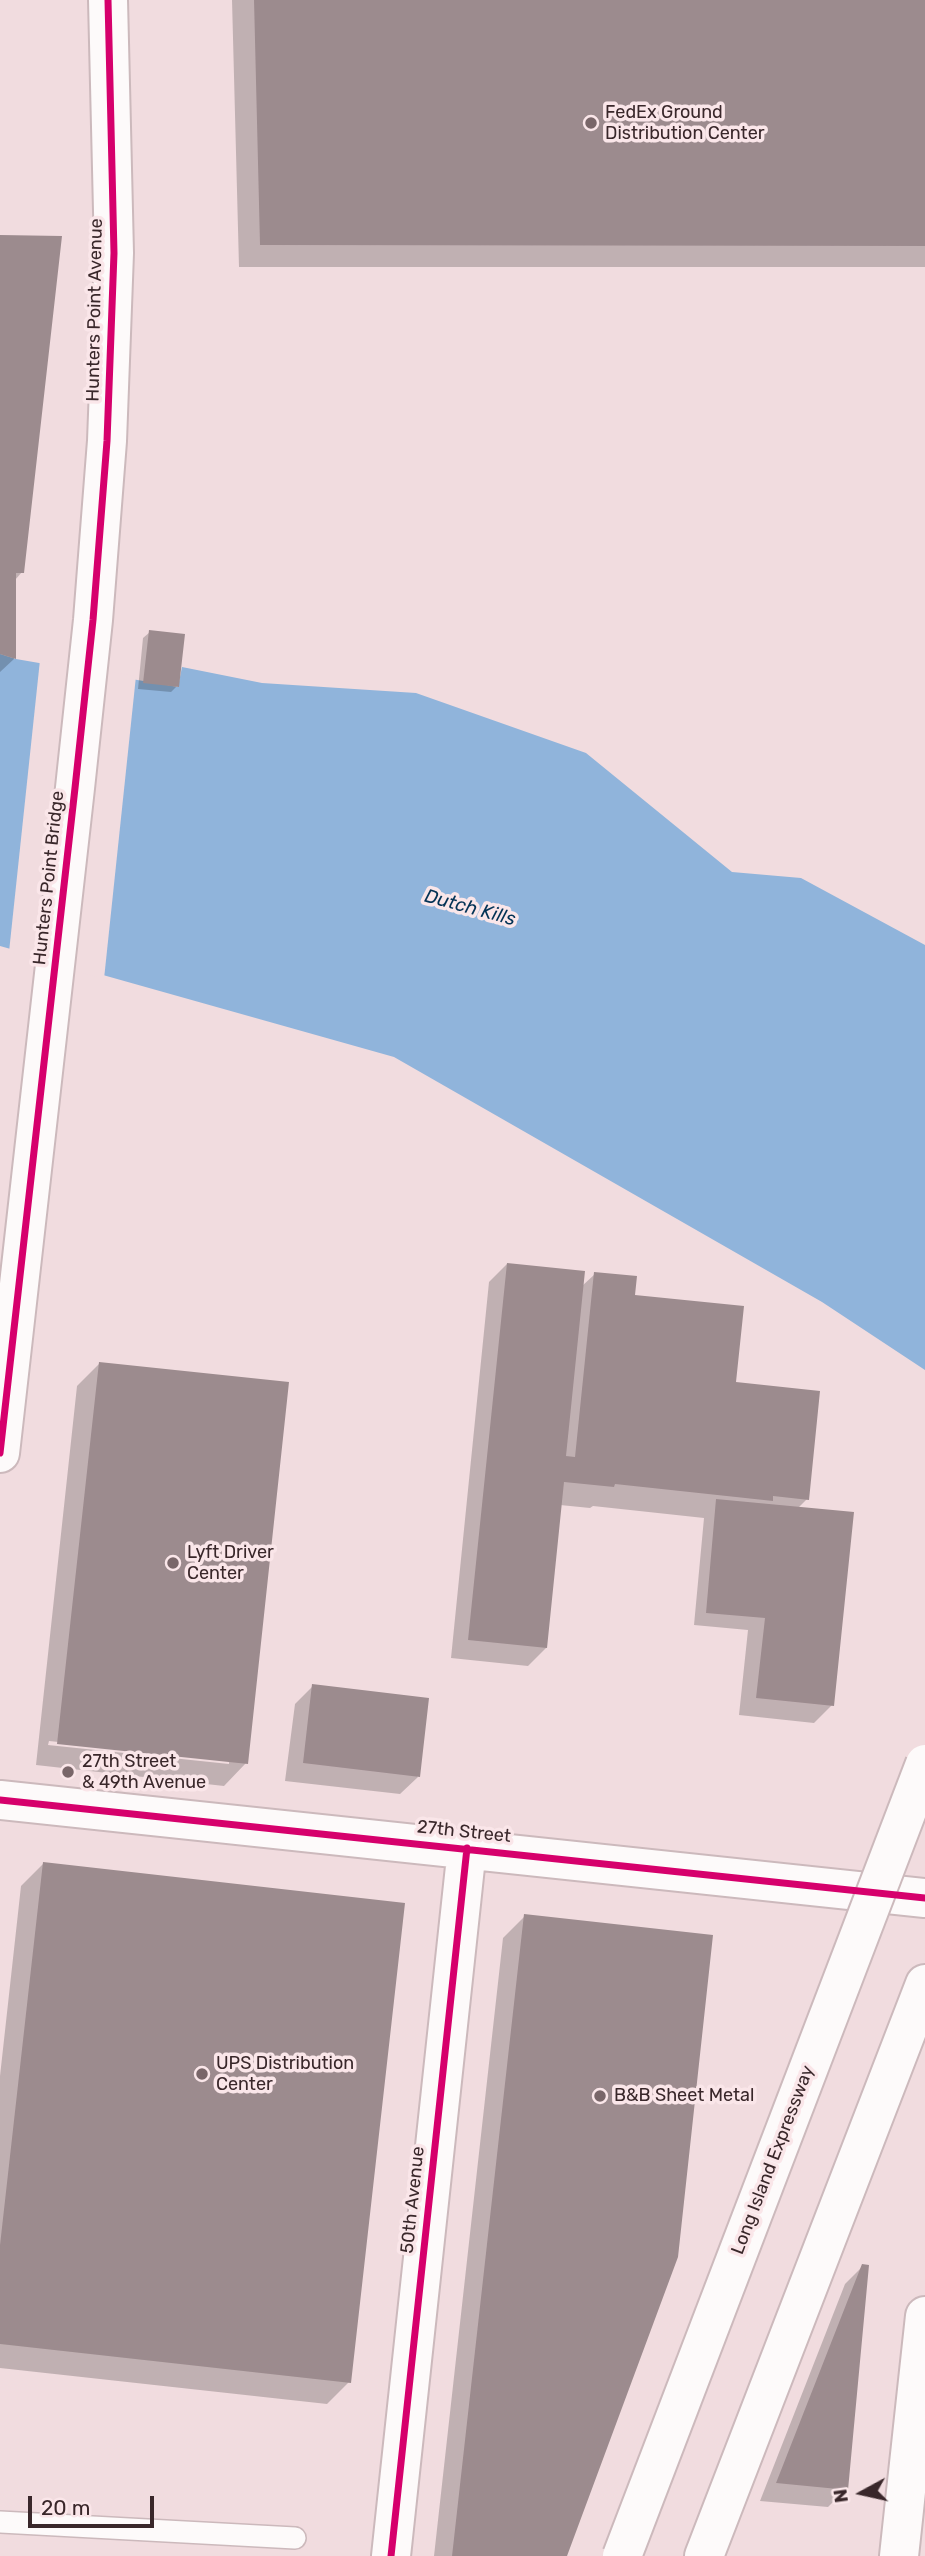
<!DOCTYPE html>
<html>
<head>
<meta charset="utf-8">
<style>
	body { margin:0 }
	#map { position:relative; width:925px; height:2556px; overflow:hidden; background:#f1dcdf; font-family:Rubik,sans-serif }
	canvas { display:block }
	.north { position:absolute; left:827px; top:2458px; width:70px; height:70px; -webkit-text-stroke:5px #fae6e9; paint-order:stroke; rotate:262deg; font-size:19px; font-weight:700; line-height:28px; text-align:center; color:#39272a }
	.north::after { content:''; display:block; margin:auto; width:24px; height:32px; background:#39272a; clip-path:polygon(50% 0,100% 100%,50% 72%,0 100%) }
	.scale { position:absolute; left:28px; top:2496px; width:126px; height:32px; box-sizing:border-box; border:4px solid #39272a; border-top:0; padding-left:9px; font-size:21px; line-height:24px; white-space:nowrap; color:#39272a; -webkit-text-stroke:5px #fae6e9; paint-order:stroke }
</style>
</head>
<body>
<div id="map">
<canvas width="925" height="2556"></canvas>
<div class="north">N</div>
<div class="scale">20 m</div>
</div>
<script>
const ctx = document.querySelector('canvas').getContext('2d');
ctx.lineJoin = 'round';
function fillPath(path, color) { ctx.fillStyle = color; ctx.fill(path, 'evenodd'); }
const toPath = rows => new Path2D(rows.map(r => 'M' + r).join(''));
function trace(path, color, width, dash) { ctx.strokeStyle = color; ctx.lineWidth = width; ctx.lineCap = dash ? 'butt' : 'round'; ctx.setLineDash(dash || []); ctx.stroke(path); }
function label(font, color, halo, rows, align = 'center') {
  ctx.font = font + ' Rubik,sans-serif'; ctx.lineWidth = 7; ctx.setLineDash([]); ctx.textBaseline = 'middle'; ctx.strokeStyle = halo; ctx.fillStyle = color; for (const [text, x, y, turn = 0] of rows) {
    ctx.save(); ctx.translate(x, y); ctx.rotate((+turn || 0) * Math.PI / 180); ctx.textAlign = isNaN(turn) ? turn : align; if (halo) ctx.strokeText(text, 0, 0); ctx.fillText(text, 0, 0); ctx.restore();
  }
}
const water = toPath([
	[0,654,16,659,178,687,182,667,262,683,416,693,586,753,732,872,801,878,925,945,925,1370,822,1302,394,1057,0,946]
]);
const pier = toPath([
	[40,660,136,676,104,979,9,952]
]);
const shadow = toPath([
	[232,0,925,0,925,267,239,267],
	[0,237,22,572,15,580,14,659,0,672],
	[150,632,177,686,171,692,138,689,143,638],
	[507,1264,582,1286,595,1274,633,1296,734,1384,807,1499,798,1508,832,1705,814,1723,739,1715,748,1630,694,1625,704,1518,593,1506,590,1508,560,1505,546,1648,528,1666,451,1658,489,1282],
	[100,1363,246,1763,224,1786,36,1765,77,1386],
	[49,1741,229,1760,229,1764,48,1745],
	[313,1686,418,1777,400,1794,285,1781,295,1704],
	[43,1864,349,2382,327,2404,0,2368,0,2076,21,1886],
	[525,1916,565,2556,434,2556,503,1938],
	[863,2266,846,2489,828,2507,760,2501,845,2284]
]);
const building = toPath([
	[254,0,925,0,925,246,260,245],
	[0,235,62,236,24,573,16,573,16,659,0,654],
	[149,630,185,634,179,687,143,683],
	[507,1263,585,1271,566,1456,575,1457,594,1272,637,1276,635,1295,744,1306,736,1382,820,1391,809,1500,773,1496,773,1501,615,1484,614,1487,564,1482,547,1648,468,1640],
	[99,1362,289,1382,248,1764,57,1744],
	[716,1499,854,1512,834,1706,756,1698,765,1618,706,1613],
	[312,1684,429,1698,420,1777,303,1763],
	[43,1862,405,1903,351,2383,0,2344,0,2245],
	[524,1914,713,1935,678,2257,567,2556,452,2556],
	[862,2264,869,2265,848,2490,776,2483]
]);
const lane = toPath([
	[0,2522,295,2538]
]);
const street = toPath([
	[0,1453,75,788,93,620,107,441,114,253,108,0],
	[0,1800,925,1898],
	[391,2556,467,1848],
	[899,2556,925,2316]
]);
const highway = toPath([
	[704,2556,925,1984]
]);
const highwayBridge = toPath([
	[622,2556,925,1764]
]);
const cycleway = toPath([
	[0,1453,75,788,93,620,107,441,114,253,108,0],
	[0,1800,925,1898],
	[391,2556,467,1848]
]);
const markers = [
	[591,123,7,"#796669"],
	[173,1563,7,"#796669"],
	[68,1772,7,"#796669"],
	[202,2074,7,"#796669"],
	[600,2096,7,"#796669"]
];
const poiNames = [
	["FedEx Ground",605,113],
	["Distribution Center",605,134],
	["Lyft Driver",187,1553],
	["Center",187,1574],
	["27th Street",82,1762],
	["& 49th Avenue",82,1783],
	["UPS Distribution",216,2064],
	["Center",216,2085],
	["B&B Sheet Metal",614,2096]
];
const streetNames = [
	["Hunters Point Avenue",95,310,-89],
	["Hunters Point Bridge",49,878,-84],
	["27th Street",464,1832,6],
	["Long Island Expressway",773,2160,-69],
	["50th Avenue",413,2200,-84]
];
const waterNames = [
	["Dutch Kills",470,908,15]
];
fillPath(water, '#90b4db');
fillPath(pier, '#f1dcdf');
fillPath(shadow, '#0003');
fillPath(building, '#9c8b8e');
trace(lane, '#ccb9bc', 24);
trace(street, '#ccb9bc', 42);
trace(highway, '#ccb9bc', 42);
trace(lane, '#fdfafa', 21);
trace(street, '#fdfafa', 38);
trace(highway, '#fdfafa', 38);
trace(highwayBridge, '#ccb9bc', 42, []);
trace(highwayBridge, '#fdfafa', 38);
trace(cycleway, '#d6006c', 7);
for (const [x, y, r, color] of markers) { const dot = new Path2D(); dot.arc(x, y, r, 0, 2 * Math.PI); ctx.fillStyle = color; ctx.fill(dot); trace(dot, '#fae6e9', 2.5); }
label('18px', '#39272a', '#fae6e9', poiNames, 'left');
label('18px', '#39272a', '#fae6e9', streetNames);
label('italic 19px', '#023255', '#fae6e9', waterNames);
</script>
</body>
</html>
